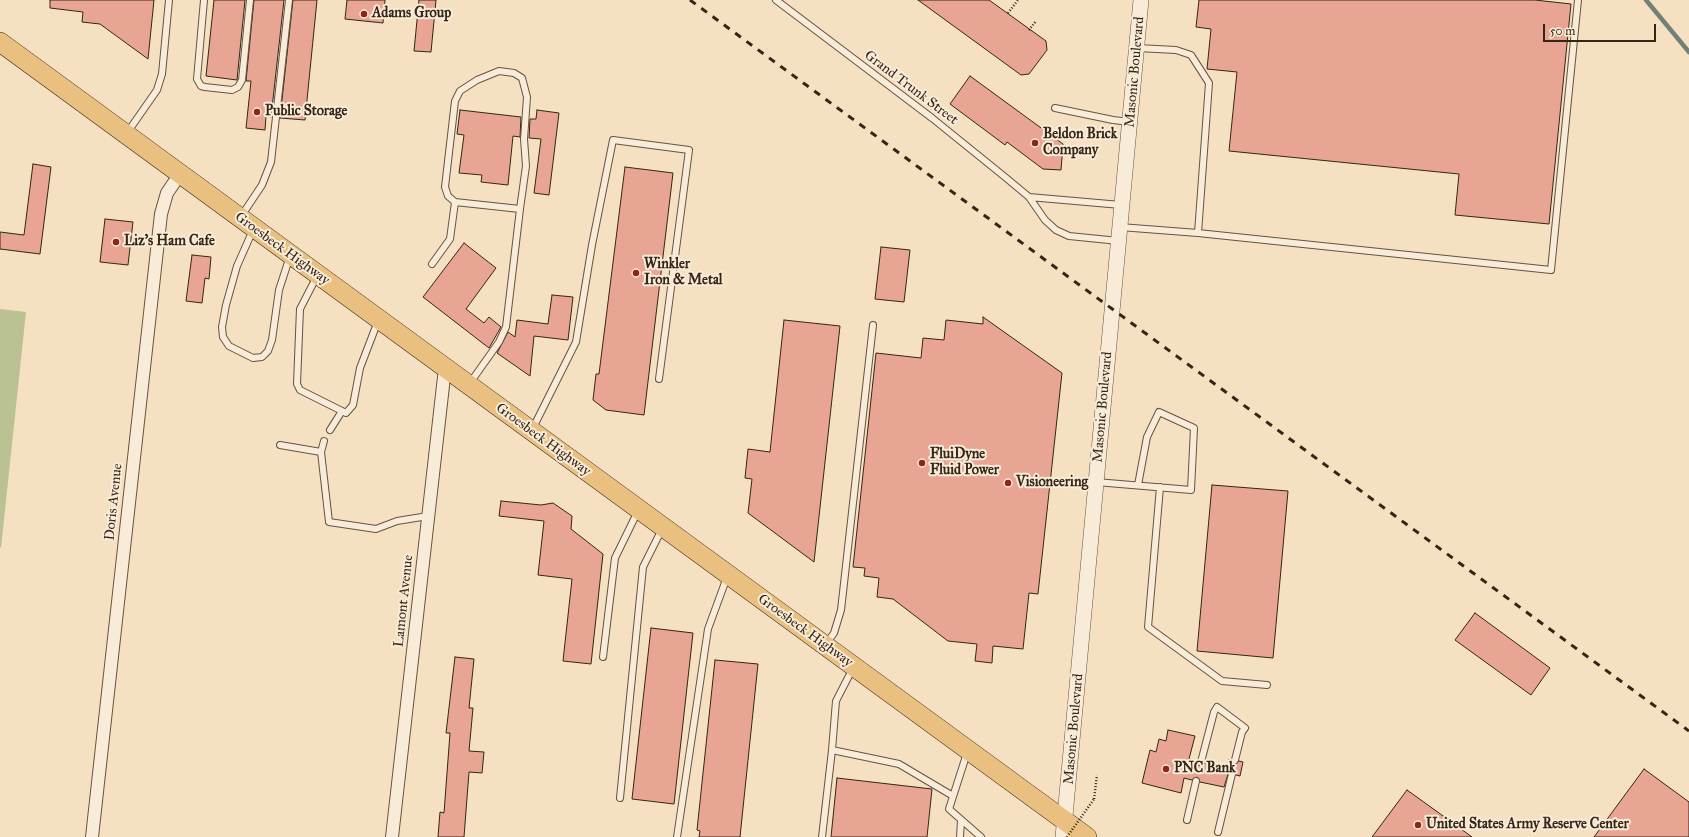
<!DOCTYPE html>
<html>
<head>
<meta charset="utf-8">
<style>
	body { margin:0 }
	#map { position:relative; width:1689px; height:837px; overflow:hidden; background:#f5e0c2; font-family:"IM FELL Great Primer",serif }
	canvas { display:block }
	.scale { position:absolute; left:1543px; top:24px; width:113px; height:18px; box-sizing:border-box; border:2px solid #342516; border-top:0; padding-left:5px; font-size:12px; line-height:14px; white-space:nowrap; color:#342516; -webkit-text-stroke:3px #f8ebd7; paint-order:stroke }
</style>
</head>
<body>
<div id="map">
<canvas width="1689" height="837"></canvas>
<div class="scale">50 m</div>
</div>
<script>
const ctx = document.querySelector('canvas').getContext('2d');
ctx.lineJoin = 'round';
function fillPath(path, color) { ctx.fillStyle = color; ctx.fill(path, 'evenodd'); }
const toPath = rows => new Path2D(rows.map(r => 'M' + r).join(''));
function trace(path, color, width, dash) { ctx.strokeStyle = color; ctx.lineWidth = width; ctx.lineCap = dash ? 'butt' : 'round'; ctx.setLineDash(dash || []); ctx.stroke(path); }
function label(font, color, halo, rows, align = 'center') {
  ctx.font = font + ' "IM FELL Great Primer",serif'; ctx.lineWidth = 4; ctx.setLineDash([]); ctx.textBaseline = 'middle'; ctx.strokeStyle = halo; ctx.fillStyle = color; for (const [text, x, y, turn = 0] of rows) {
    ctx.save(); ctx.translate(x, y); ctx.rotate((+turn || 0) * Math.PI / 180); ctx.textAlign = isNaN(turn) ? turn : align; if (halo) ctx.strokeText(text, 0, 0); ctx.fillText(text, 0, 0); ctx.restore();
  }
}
const green = toPath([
	[0,309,26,312,1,548,0,547]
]);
const stream = toPath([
	[1646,0,1689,52]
]);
const building = toPath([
	[50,0,154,0,148,59,100,24,82,22,83,12,50,8,50,0],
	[214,0,245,0,237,80,206,76,214,0],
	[254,0,284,0,271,117,266,116,265,130,246,128,251,81,246,81,254,0],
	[293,0,317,0,305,120,280,118,293,0],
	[347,0,385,0,383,23,345,19,347,0],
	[419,0,436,0,431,52,414,51,419,0],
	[918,0,989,0,1046,41,1047,50,1029,74,1021,75,918,0],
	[1199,0,1535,0,1571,4,1549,224,1455,215,1459,174,1229,151,1237,72,1207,69,1211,29,1196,27,1199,0],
	[970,76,1063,144,1061,170,1043,169,1007,142,1005,145,950,104,970,76],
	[460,110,521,117,520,137,513,136,508,185,481,182,482,175,459,173,464,135,457,134,460,110],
	[537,110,559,113,549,195,534,193,541,139,529,138,530,119,536,119,537,110],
	[33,164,51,167,40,254,0,249,0,232,24,235,33,164],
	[625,167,673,173,644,415,606,410,593,400,596,374,599,374,625,167],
	[105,219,133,222,128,265,100,262,105,219],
	[464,243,496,268,466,309,484,323,489,317,501,327,489,348,423,297,464,243],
	[881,247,910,250,904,302,875,299,881,247],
	[192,255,211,257,209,279,205,278,202,303,186,301,192,255],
	[552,295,573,297,568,340,534,336,530,376,497,353,508,332,515,337,517,320,548,324,552,295],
	[983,317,1062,373,1038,594,1029,593,1023,649,993,646,992,663,975,661,977,644,948,641,893,599,877,597,879,578,864,576,865,568,853,567,876,353,921,358,923,338,944,340,946,320,983,324,983,317],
	[784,320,840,326,814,562,748,513,752,479,745,478,748,449,770,452,784,320],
	[1212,485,1288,491,1273,658,1197,651,1212,485],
	[501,501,541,505,553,503,572,516,571,529,603,554,591,664,563,661,572,579,538,575,544,521,499,516,501,501],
	[1475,613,1550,668,1531,695,1455,640,1475,613],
	[651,628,693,633,674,804,632,799,651,628],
	[455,657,474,659,469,708,473,708,469,751,484,752,482,773,469,772,464,837,438,837,440,812,444,813,450,733,446,733,455,657],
	[715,660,758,664,740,837,699,837,700,831,697,830,715,660],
	[1168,730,1195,736,1189,759,1197,761,1198,765,1203,766,1205,763,1226,769,1229,759,1234,764,1239,761,1243,762,1240,776,1236,775,1233,770,1229,771,1224,787,1200,782,1197,777,1192,780,1184,778,1181,793,1142,783,1150,750,1156,752,1159,739,1166,741,1168,730],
	[1644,769,1689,802,1689,837,1594,837,1644,769],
	[837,778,932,789,927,837,831,837,837,778],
	[1407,790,1439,813,1472,837,1372,837,1407,790]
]);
const path = toPath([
	[1008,13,1018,0],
	[1029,30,1036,21],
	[1094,799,1097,775]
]);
const service = toPath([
	[204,0,197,79,201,86,205,87,232,90,238,87,242,80,250,0],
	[776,0,932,118,1005,177,1029,197,1045,220,1056,230,1069,236,1119,241],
	[1137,48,1176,50,1191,55,1209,83,1198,233],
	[1055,108,1113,120,1130,122],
	[127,133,157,90,162,74,169,0],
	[1029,197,1121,205],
	[242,215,262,185,271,162,289,0],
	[1120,227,1198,233,1551,270,1578,0],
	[253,230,237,266,226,305,222,327,223,337,229,346,253,358,262,357,268,351,272,340,279,290,290,256],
	[432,264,450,239,455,202],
	[317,276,300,309,297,384,300,390,346,413,353,405,360,368,378,321],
	[470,383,499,342,506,327,520,209,526,166,524,139,527,97,522,78,514,73,499,71,477,80,460,91,455,101,445,187,448,196,455,202,520,209],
	[533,428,576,342,592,245,613,140,689,150,659,379],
	[330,430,342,411],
	[324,441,321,452,329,522,376,529,397,521,428,516],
	[280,445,321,452],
	[1096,482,1191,490,1194,428,1159,412,1147,437,1138,485],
	[1160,487,1148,627,1222,681,1267,685],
	[826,644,834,633,841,610,873,325],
	[603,657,615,558,638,511],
	[853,668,836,701,832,750,899,764,953,796],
	[967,753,949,809,981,837],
	[1201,762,1214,712,1217,707,1245,728,1242,732,1235,760],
	[620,798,643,567,662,529],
	[1187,820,1196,781],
	[1218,832,1232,774],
	[677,837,708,629,727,577],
	[822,837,832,750],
	[960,837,961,820]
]);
const minor = toPath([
	[92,837,161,214,167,193,180,174],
	[392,837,445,368]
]);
const tertiary = toPath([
	[1063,837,1141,0]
]);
const primary = toPath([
	[0,42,1087,837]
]);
const rail = toPath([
	[690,0,1689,731]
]);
const pathBridge = toPath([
	[1067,837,1094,799]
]);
const markers = [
	[364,14,4,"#8f2418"],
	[257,112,4,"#8f2418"],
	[1035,143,4,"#8f2418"],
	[116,242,4,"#8f2418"],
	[636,273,4,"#8f2418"],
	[922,463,4,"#8f2418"],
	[1008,483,4,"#8f2418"],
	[1166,769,4,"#8f2418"],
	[1418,825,4,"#8f2418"]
];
const poiNames = [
	["Adams Group",372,14],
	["Public Storage",265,112],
	["Beldon Brick",1043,135],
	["Company",1043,151],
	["Liz's Ham Cafe",124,242],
	["Winkler",644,265],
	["Iron & Metal",644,281],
	["FluiDyne",930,455],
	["Fluid Power",930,471],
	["Visioneering",1016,483],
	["PNC Bank",1174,769],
	["United States Army Reserve Center",1426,825]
];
const streetNames = [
	["Masonic Boulevard",1135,72,-85],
	["Grand Trunk Street",911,88,37],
	["Groesbeck Highway",282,249,36],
	["Masonic Boulevard",1103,407,-85],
	["Groesbeck Highway",543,440,36],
	["Doris Avenue",114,502,-84],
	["Lamont Avenue",404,601,-84],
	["Groesbeck Highway",805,631,36],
	["Masonic Boulevard",1074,729,-85]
];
fillPath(green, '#bac294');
trace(stream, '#728075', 4.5);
fillPath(building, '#e8a594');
trace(building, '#342516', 1);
trace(service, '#645441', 8);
trace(minor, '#645441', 14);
trace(tertiary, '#645441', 16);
trace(primary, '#342516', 20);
trace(path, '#342516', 2.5, [1, 2]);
trace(service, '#f8ebd7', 6);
trace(minor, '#f8ebd7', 12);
trace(tertiary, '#f8ebd7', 15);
trace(primary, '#eac081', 19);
trace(rail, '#342516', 3, [7, 7]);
trace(pathBridge, '#342516', 2.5, [1, 2]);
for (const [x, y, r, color] of markers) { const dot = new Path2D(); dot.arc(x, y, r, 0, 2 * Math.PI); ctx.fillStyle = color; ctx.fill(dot); trace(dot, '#f8ebd7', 1.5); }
label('bold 14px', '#342516', '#f8ebd7', poiNames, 'left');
label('14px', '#342516', '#f8ebd7', streetNames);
</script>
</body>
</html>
